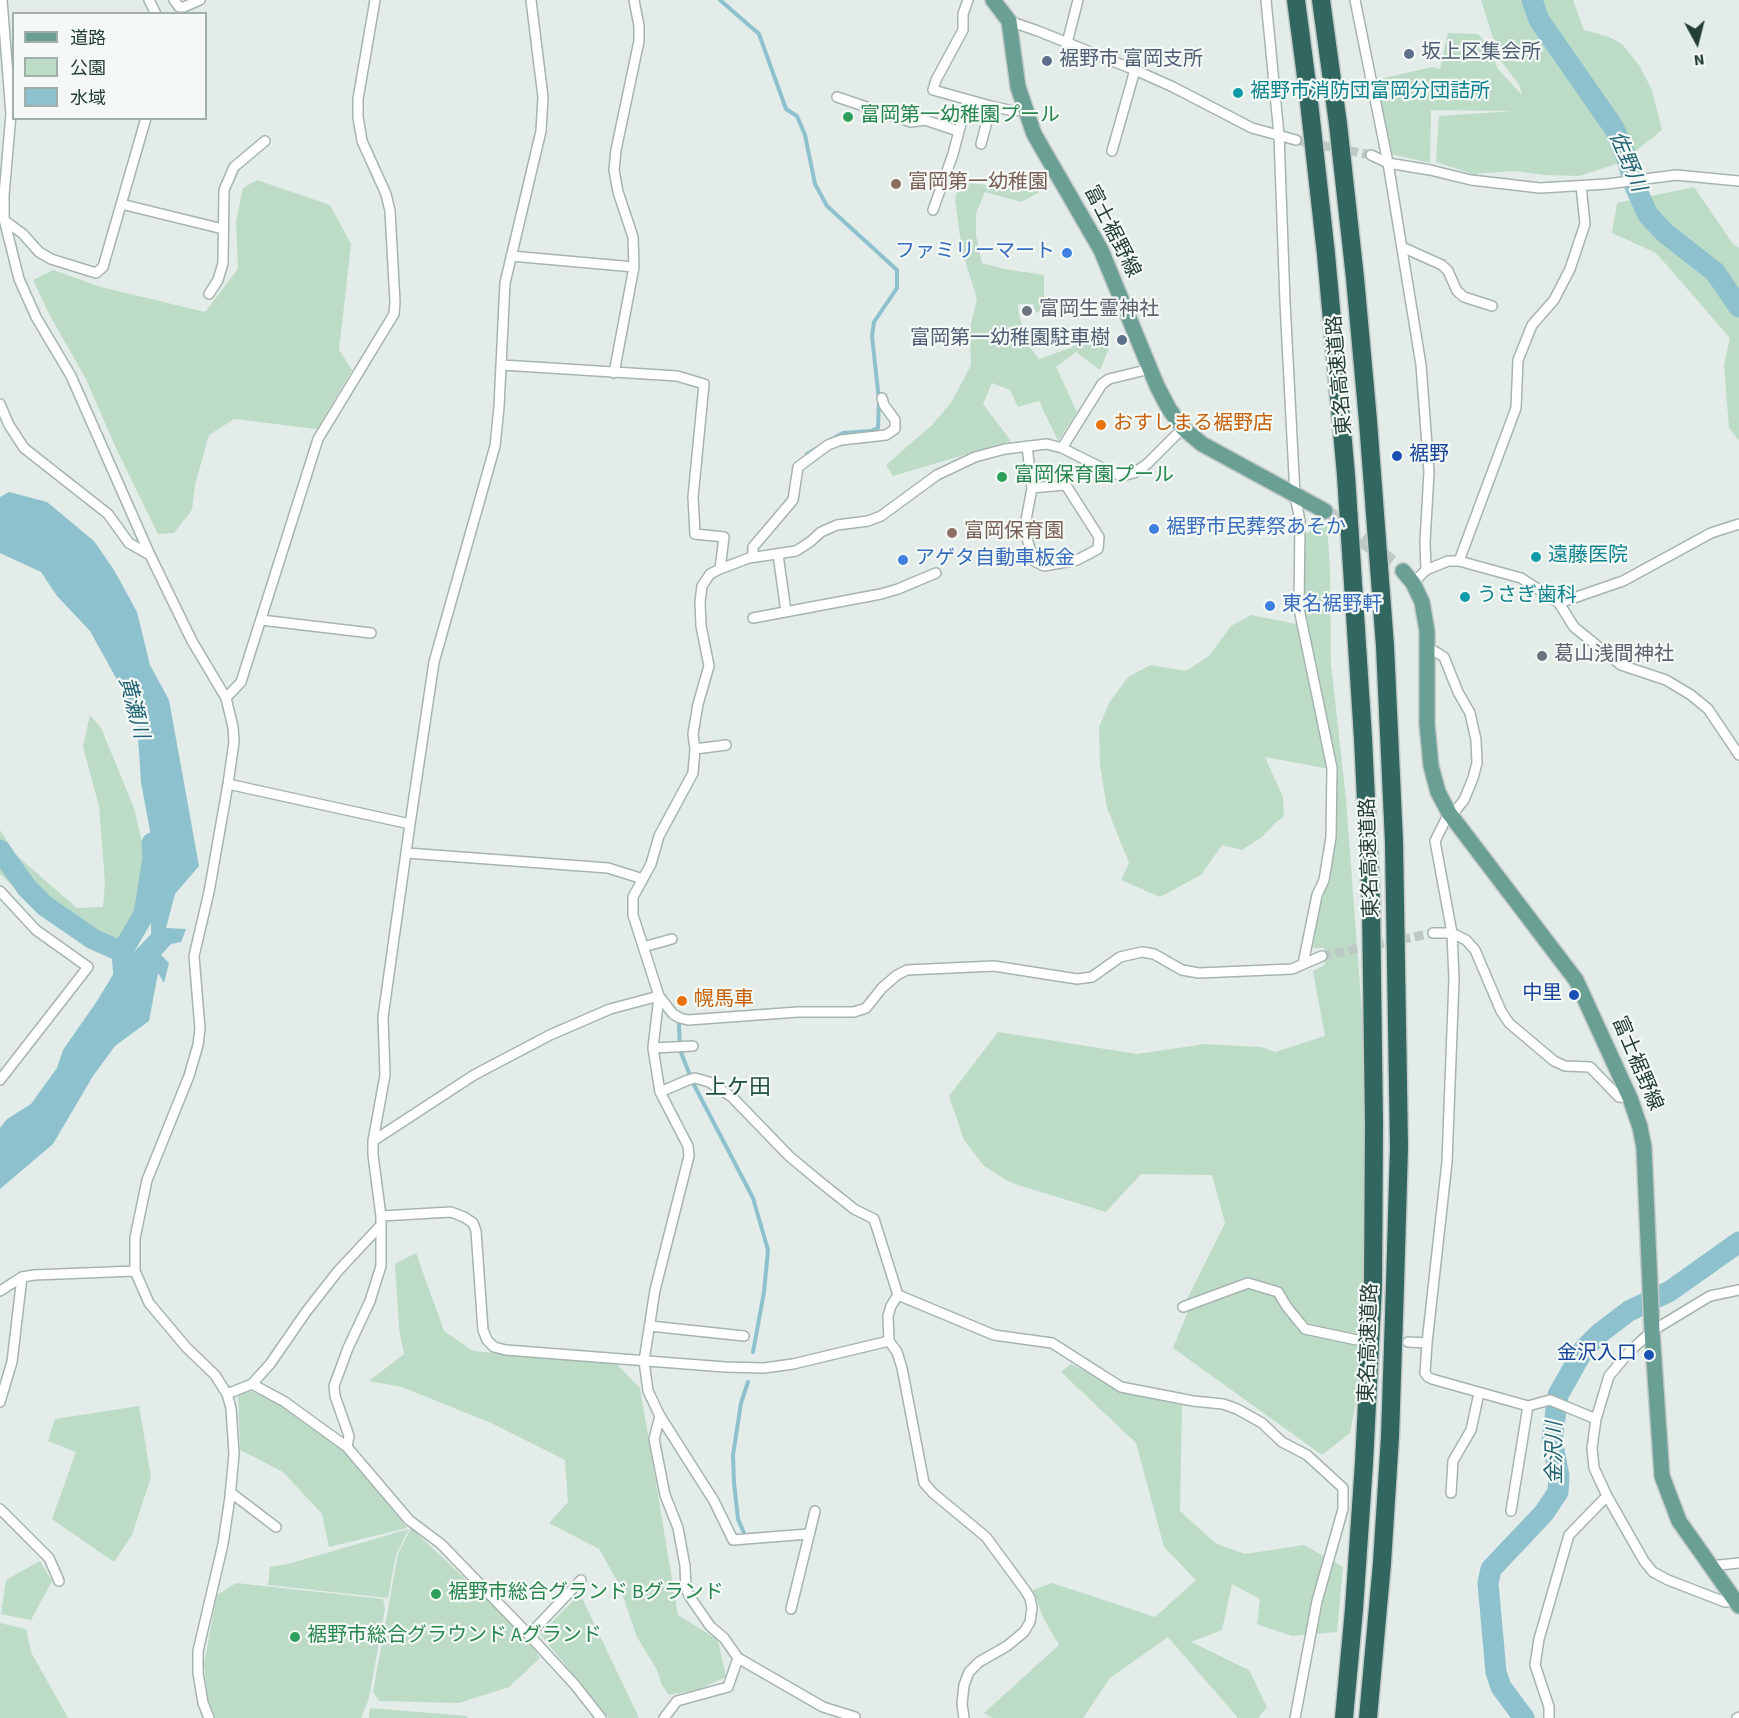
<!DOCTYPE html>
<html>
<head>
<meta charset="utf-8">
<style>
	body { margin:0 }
	#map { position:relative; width:1739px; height:1718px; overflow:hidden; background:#e3ece9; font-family:"Source Sans 3","Noto Sans JP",sans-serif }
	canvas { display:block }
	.legend { position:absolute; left:12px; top:12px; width:195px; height:108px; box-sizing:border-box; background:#f4f9f6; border:2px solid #a1aeaa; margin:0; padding:8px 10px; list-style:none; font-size:18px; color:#243d37 }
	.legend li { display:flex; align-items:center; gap:12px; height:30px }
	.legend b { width:30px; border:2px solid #a1aeaa }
	.north { position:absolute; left:1667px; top:12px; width:60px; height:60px; -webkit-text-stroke:4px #f4f9f6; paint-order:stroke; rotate:173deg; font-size:16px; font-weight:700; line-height:24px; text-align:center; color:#243d37 }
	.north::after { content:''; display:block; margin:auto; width:21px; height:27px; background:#243d37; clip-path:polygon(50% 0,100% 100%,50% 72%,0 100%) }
</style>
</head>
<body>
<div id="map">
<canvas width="1739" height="1718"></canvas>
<ul class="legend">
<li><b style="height:8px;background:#6a9f94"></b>道路</li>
<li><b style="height:16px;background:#bddcc7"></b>公園</li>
<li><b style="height:16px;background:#8ec1ce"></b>水域</li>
</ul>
<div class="north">N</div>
</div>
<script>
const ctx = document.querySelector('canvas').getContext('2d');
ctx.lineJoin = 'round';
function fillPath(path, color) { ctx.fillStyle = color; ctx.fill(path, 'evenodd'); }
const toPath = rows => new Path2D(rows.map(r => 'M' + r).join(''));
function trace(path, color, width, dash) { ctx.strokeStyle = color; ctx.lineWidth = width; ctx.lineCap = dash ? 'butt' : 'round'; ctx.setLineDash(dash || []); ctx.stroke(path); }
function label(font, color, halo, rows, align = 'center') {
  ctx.font = font + ' "Source Sans 3","Noto Sans JP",sans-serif'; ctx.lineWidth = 4.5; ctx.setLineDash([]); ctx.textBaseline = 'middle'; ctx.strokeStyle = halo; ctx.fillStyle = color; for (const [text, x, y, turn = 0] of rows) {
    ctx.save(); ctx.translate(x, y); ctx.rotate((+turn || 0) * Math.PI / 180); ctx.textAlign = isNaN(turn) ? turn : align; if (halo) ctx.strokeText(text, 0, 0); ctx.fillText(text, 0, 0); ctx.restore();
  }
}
const green = toPath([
	[1481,0,1573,0,1584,30,1609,37,1622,44,1639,65,1652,90,1662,130,1622,162,1579,176,1545,175,1514,171,1473,174,1436,162,1439,116,1514,111,1431,110,1430,163,1391,154,1388,147,1371,81,1432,67,1440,69,1448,33,1478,34,1486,43,1498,69,1522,95,1519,84,1500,60],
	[257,180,330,205,351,244,339,350,352,370,317,429,234,419,209,435,195,485,192,510,174,533,158,534,115,446,86,379,49,314,33,280,53,270,101,287,205,312,238,269,236,222,243,188],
	[961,181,1011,189,1041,183,1038,193,1021,202,985,192,976,213,976,236,982,263,1004,269,1044,275,1044,309,1036,313,1033,304,1018,304,1019,315,1030,347,1039,359,1070,348,1103,327,1109,348,1100,370,1076,352,1056,367,1077,412,1058,441,1039,401,1018,407,1010,390,992,383,983,404,1011,441,893,476,886,465,932,425,951,403,971,365,970,328,977,299,962,251,955,198],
	[1694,187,1733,244,1739,248,1739,441,1729,428,1724,365,1730,338,1656,253,1612,233,1617,203],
	[1327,524,1330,570,1331,664,1346,799,1367,1080,1366,1352,1350,1433,1322,1455,1173,1348,1188,1311,1183,1307,1225,1223,1212,1175,1141,1174,1106,1212,1018,1185,1006,1180,984,1166,964,1140,949,1096,998,1032,1137,1054,1205,1044,1261,1047,1275,1052,1325,1036,1313,971,1325,965,1324,948,1313,948,1317,918,1327,883,1335,833,1335,770,1265,757,1283,797,1284,817,1276,822,1262,837,1242,850,1222,845,1201,875,1160,897,1121,880,1129,863,1107,808,1100,765,1099,727,1109,703,1128,677,1150,665,1186,671,1210,655,1231,626,1251,615,1306,626,1303,605,1302,537,1316,527],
	[90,715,101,728,134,808,143,846,142,891,131,919,118,941,103,946,81,938,26,898,0,874,0,830,16,855,77,908,103,907,105,882,99,806,83,747],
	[416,1253,444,1331,473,1351,545,1358,613,1360,640,1388,678,1615,718,1640,726,1677,700,1689,669,1695,662,1685,657,1670,637,1637,618,1582,599,1549,549,1523,568,1502,565,1460,491,1423,402,1387,369,1381,404,1354,399,1328,395,1264],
	[1071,1364,1125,1392,1182,1405,1180,1511,1215,1543,1245,1554,1304,1545,1343,1567,1337,1632,1292,1636,1257,1624,1260,1599,1232,1584,1222,1630,1191,1642,1249,1670,1267,1707,1258,1718,1238,1718,1168,1637,1110,1678,1083,1718,992,1718,984,1713,1059,1645,1044,1619,1033,1590,1052,1583,1155,1617,1196,1580,1164,1547,1136,1443,1061,1372],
	[247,1390,281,1403,342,1447,407,1528,329,1547,322,1514,283,1472,240,1450,238,1396],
	[139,1406,151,1477,132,1535,114,1562,52,1519,76,1452,48,1441,55,1419],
	[411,1528,524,1634,540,1658,509,1687,459,1703,379,1701,373,1692,398,1554],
	[409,1529,396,1555,388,1598,268,1585,270,1567,288,1564],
	[40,1561,52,1581,31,1620,1,1614,6,1580],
	[236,1583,383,1599,385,1609,369,1698,361,1718,215,1718,208,1701,204,1664,217,1595],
	[580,1594,639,1718,609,1718,540,1634],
	[0,1623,26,1629,31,1652,68,1718,0,1718],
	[370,1708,467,1716,467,1718,369,1718]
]);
const water = toPath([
	[9,492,47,502,94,541,114,570,137,612,150,665,169,700,199,866,175,894,166,928,186,929,181,942,171,944,161,955,169,963,164,983,158,973,149,1021,115,1046,93,1076,53,1144,0,1189,0,1128,7,1119,31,1104,57,1068,63,1050,97,1001,114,973,151,934,152,842,141,782,137,721,121,687,90,631,57,596,41,572,0,553,0,497]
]);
const stream = toPath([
	[720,0,759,34,786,109,797,116,805,135,815,184,827,206,897,270,897,288,874,322,872,336,879,400,878,428,871,431,843,433,807,454],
	[679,1024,680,1050,693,1083,753,1198,768,1250,764,1292,753,1352],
	[744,1533,738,1519,734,1483,733,1455,741,1403,748,1382]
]);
const river = toPath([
	[1532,0,1539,20,1614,128,1627,159,1634,184,1648,215,1665,233,1715,272,1739,307],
	[0,850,27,888,45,906,93,939,122,952],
	[118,989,124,978,122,952,144,914,153,858,152,843],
	[1524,1718,1501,1687,1496,1672,1488,1583,1491,1569,1544,1513,1558,1492,1559,1476,1552,1440,1558,1395,1584,1349,1600,1333,1629,1311,1670,1291,1739,1242]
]);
const streetTunnel = toPath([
	[1296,140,1371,155],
	[1322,956,1433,933]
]);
const primaryTunnel = toPath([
	[1325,511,1403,571]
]);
const street = toPath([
	[2,0,11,114,4,195,4,219,19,279,36,317,71,376,150,555,192,641,226,698,233,727,234,742,228,784,209,892,194,956,200,1029,198,1045,189,1076,147,1180,135,1238,135,1271,149,1303,186,1347,215,1375,227,1394,231,1408,234,1454,230,1497,223,1544,198,1651,198,1673,203,1703,209,1718],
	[149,0,156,14],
	[174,0,179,7,184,7,200,0],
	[968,0,963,14,963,30,936,80,933,90,991,106,1013,111,1024,109],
	[1266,0,1279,135,1285,302,1295,495,1300,521,1299,609,1332,768,1331,837,1324,880,1317,895,1303,964],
	[1355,0,1388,163,1421,365,1429,472,1425,542,1426,570],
	[1009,21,1038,31,1135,70,1173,87,1252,128,1296,140],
	[1067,43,1078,0],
	[837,97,911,122,925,120,958,131],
	[981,144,991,106],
	[1112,151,1135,70],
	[1371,155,1388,163,1430,170,1471,180,1540,188,1607,184,1676,175,1739,181],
	[121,204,223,229],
	[933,210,953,154,967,101],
	[4,220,23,234,39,252,51,259,96,273,103,267,146,118],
	[1402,247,1442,265,1448,271,1457,291,1464,297,1492,306],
	[511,256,634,267],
	[209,294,218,280,223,263,224,190,234,167,265,141],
	[502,365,677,376,704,384,693,497,695,534,724,537,720,569],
	[614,373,634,267,633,237,618,192,614,170,616,150,639,41,639,26,634,0],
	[0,404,9,425,24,448,108,514,129,543,150,555],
	[1027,446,1032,488,1026,520,1028,542,1034,561,1044,566,1077,560,1098,549,1099,537,1067,487,1064,485,1032,488],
	[1062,448,1102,384,1109,379,1150,369],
	[778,554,786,612],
	[753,557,753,547,793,500,798,467,828,445,841,440,886,435,895,429,895,420,884,405,882,398],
	[1459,561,1516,408,1518,360,1532,325,1554,300,1570,269,1585,224,1581,186],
	[1413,583,1426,570,1448,561,1459,561,1521,578,1559,603,1574,627,1621,665,1666,680,1691,695,1708,709,1739,755],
	[1559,603,1623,581,1711,533,1739,524],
	[753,618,881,594,898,589,936,573],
	[261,620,371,633],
	[1428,647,1444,657,1458,692,1470,713,1476,740,1477,763,1473,778,1464,800,1451,816],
	[226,698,241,682,318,439,394,314,395,302,390,211,386,194,362,141,358,117,358,99,375,0],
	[695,749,726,745],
	[228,784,410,824],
	[407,853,608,868,643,879],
	[0,891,36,930,88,967,0,1080],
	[1433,933,1452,933,1466,940,1475,950,1501,1011,1509,1023,1554,1061,1565,1066,1590,1067,1619,1097,1630,1098],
	[643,947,672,939],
	[653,1048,693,1046],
	[373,1141,474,1075,550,1035,610,1009,659,996,673,1014,680,1018,688,1020,798,1012,854,1012,866,1008,882,988,897,975,907,970,994,966,1077,979,1092,977,1120,957,1142,952,1154,954,1182,970,1199,973,1292,969,1322,956],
	[381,1216,451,1212,464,1217,473,1223,476,1231,483,1330,487,1340,494,1347,506,1350,725,1367,764,1368,793,1364,889,1341,888,1316,891,1306,898,1295,874,1219,854,1209,819,1181,789,1156,732,1097,709,1082,695,1078,688,1080,660,1092],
	[0,1291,22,1277,34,1275,135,1271],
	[898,1295,994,1335,1052,1343,1121,1387,1193,1401,1223,1404,1237,1409,1262,1423,1282,1442,1307,1455,1343,1488,1343,1509,1317,1601,1295,1718],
	[1183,1307,1248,1283,1278,1292,1287,1307,1305,1329,1357,1340],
	[650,1326,744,1336],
	[889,1341,897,1352,902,1368,924,1483,933,1493,986,1537,1025,1590,1030,1598,1032,1608,1030,1622,1024,1632,1007,1646,979,1662,969,1672,964,1685,962,1704,964,1718],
	[1408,1342,1427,1343,1447,1162,1454,979,1452,933,1435,841,1449,813],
	[1427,1343,1425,1373,1428,1377,1432,1379,1528,1406,1550,1400,1596,1419],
	[252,1384,285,1402,347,1447,409,1520,441,1544,529,1635,575,1685,601,1718],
	[227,1394,252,1384,270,1364,306,1312,338,1271,381,1225],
	[0,1402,12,1362,22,1277],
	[660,1416,714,1501,733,1540,808,1534],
	[347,1447,349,1436,335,1396,334,1386,348,1348,370,1301,381,1266,381,1216,373,1155,373,1141,385,1075,383,1017,410,824,434,662,495,446,499,407,505,283,541,131,543,97,531,0],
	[230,1492,276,1527],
	[1451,1493,1453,1461,1471,1430,1479,1393],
	[0,1509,49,1558,59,1581],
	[1511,1511,1528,1406],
	[1710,1566,1739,1563],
	[1735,1601,1725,1602,1668,1580,1653,1572,1644,1561,1607,1496,1594,1468,1592,1448,1596,1419,1609,1376,1630,1351,1652,1331,1710,1296,1739,1290],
	[791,1609,815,1511],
	[529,1635,581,1580],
	[738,1658,823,1707,855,1717],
	[664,1718,677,1701,728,1687,738,1658,724,1638,710,1626,690,1597,686,1589,685,1566,678,1528,665,1495,654,1439,660,1416,648,1391,644,1361,655,1290,689,1156,688,1146,660,1092,653,1048,659,996,633,915,633,897,651,864,659,836,693,773,695,749,693,734,698,704,709,666,701,626,700,602,702,586,710,574,720,569,749,558,796,551,810,542,821,532,837,525,868,521,881,516,937,475,975,457,1005,449,1047,444,1062,448,1114,474,1126,475,1134,473,1147,464,1183,428],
	[1549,1718,1549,1707,1535,1665,1539,1639,1569,1535,1607,1496],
	[1737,1718,1739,1717]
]);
const primary = toPath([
	[993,0,1009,21,1018,87,1034,134,1101,250,1157,386,1169,409,1183,428,1202,444,1325,511],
	[1403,571,1413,583,1422,602,1427,631,1427,724,1431,766,1438,792,1449,813,1576,980,1630,1098,1640,1127,1644,1148,1652,1331,1662,1476,1679,1521,1739,1606]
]);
const highway = toPath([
	[1296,0,1307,84,1326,254,1346,475,1363,738,1371,903,1374,1125,1373,1285,1364,1463,1354,1609,1344,1718],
	[1321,0,1338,124,1355,278,1368,421,1385,646,1394,842,1399,1147,1395,1285,1390,1437,1382,1563,1368,1718]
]);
const markers = [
	[1409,54,6,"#5c6f8a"],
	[1047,61,6,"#5c6f8a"],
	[1238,93,6,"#0f9aa8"],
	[848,117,6,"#2e9e5b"],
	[896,184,6,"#8d6e63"],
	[1067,253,6,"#3f7fe0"],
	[1027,311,6,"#6b7280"],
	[1122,340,6,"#5c6f8a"],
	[1101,425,6,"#e8710a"],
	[1397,456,6,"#1a4fb4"],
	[1002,477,6,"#2e9e5b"],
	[1154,529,6,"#3f7fe0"],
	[952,533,6,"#8d6e63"],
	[1536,557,6,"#0f9aa8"],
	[903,560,6,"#3f7fe0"],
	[1465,597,6,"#0f9aa8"],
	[1270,606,6,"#3f7fe0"],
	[1542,656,6,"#6b7280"],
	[1574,995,6,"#1a4fb4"],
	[682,1001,6,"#e8710a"],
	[1649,1355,6,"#1a4fb4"],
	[436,1594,6,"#2e9e5b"],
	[295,1637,6,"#2e9e5b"]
];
const serviceNames = [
	["坂上区集会所",1421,54],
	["裾野市 富岡支所",1059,61],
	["富岡第一幼稚園駐車樹",1110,340,"right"]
];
const cultureNames = [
	["裾野市消防団富岡分団詰所",1250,93],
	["遠藤医院",1548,557],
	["うさぎ歯科",1477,597]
];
const leisureNames = [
	["富岡第一幼稚園プール",860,117],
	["富岡保育園プール",1014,477],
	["裾野市総合グランド Bグランド",448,1594],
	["裾野市総合グラウンド Aグランド",307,1637]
];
const educationNames = [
	["富岡第一幼稚園",908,184],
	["富岡保育園",964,533]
];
const streetNames = [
	["富士裾野線",1111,232,63],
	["東名高速道路",1341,375,-95],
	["東名高速道路",1371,858,-92],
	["富士裾野線",1636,1064,67],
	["東名高速道路",1370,1343,-88]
];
const shopNames = [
	["ファミリーマート",1055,253,"right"],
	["裾野市民葬祭あそか",1166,529],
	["アゲタ自動車板金",915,560],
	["東名裾野軒",1282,606]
];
const worshipNames = [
	["富岡生霊神社",1039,311],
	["葛山浅間神社",1554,656]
];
const foodNames = [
	["おすしまる裾野店",1113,425],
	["幌馬車",694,1001]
];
const transitNames = [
	["裾野",1409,456,"left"],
	["中里",1562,995],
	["金沢入口",1637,1355]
];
const waterNames = [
	["佐野川",1626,162,67],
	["黄瀬川",132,708,75],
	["金沢川",1556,1453,-90]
];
const quarterNames = [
	["上ケ田",738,1089]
];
fillPath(green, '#bddcc7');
fillPath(water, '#8ec1ce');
trace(stream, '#8ec1ce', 4);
trace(river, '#8ec1ce', 21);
trace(streetTunnel, '#bdc9c5', 9, [9, 4.5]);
trace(primaryTunnel, '#bdc9c5', 15, [15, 8]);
trace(street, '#a6b4b0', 12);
trace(primary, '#c2c9c7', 18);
trace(highway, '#c2c9c7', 21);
trace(street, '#fff', 9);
trace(primary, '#6a9f94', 15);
trace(highway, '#31675f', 18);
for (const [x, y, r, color] of markers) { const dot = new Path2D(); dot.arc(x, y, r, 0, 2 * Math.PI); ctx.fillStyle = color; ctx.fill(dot); trace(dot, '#f4f9f6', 2); }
label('20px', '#4e5e75', '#f4f9f6', serviceNames, 'left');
label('20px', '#0d838f', '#f4f9f6', cultureNames, 'left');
label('20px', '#27864d', '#f4f9f6', leisureNames, 'left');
label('20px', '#785e54', '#f4f9f6', educationNames, 'left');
label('20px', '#243d37', '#f4f9f6', streetNames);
label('20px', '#366cbe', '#f4f9f6', shopNames, 'left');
label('20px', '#5b616d', '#f4f9f6', worshipNames, 'left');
label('20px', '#c56008', '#f4f9f6', foodNames, 'left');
label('20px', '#164399', '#f4f9f6', transitNames, 'right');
label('italic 21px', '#216375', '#f4f9f6', waterNames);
label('22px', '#214e45', '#f4f9f6', quarterNames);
</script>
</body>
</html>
